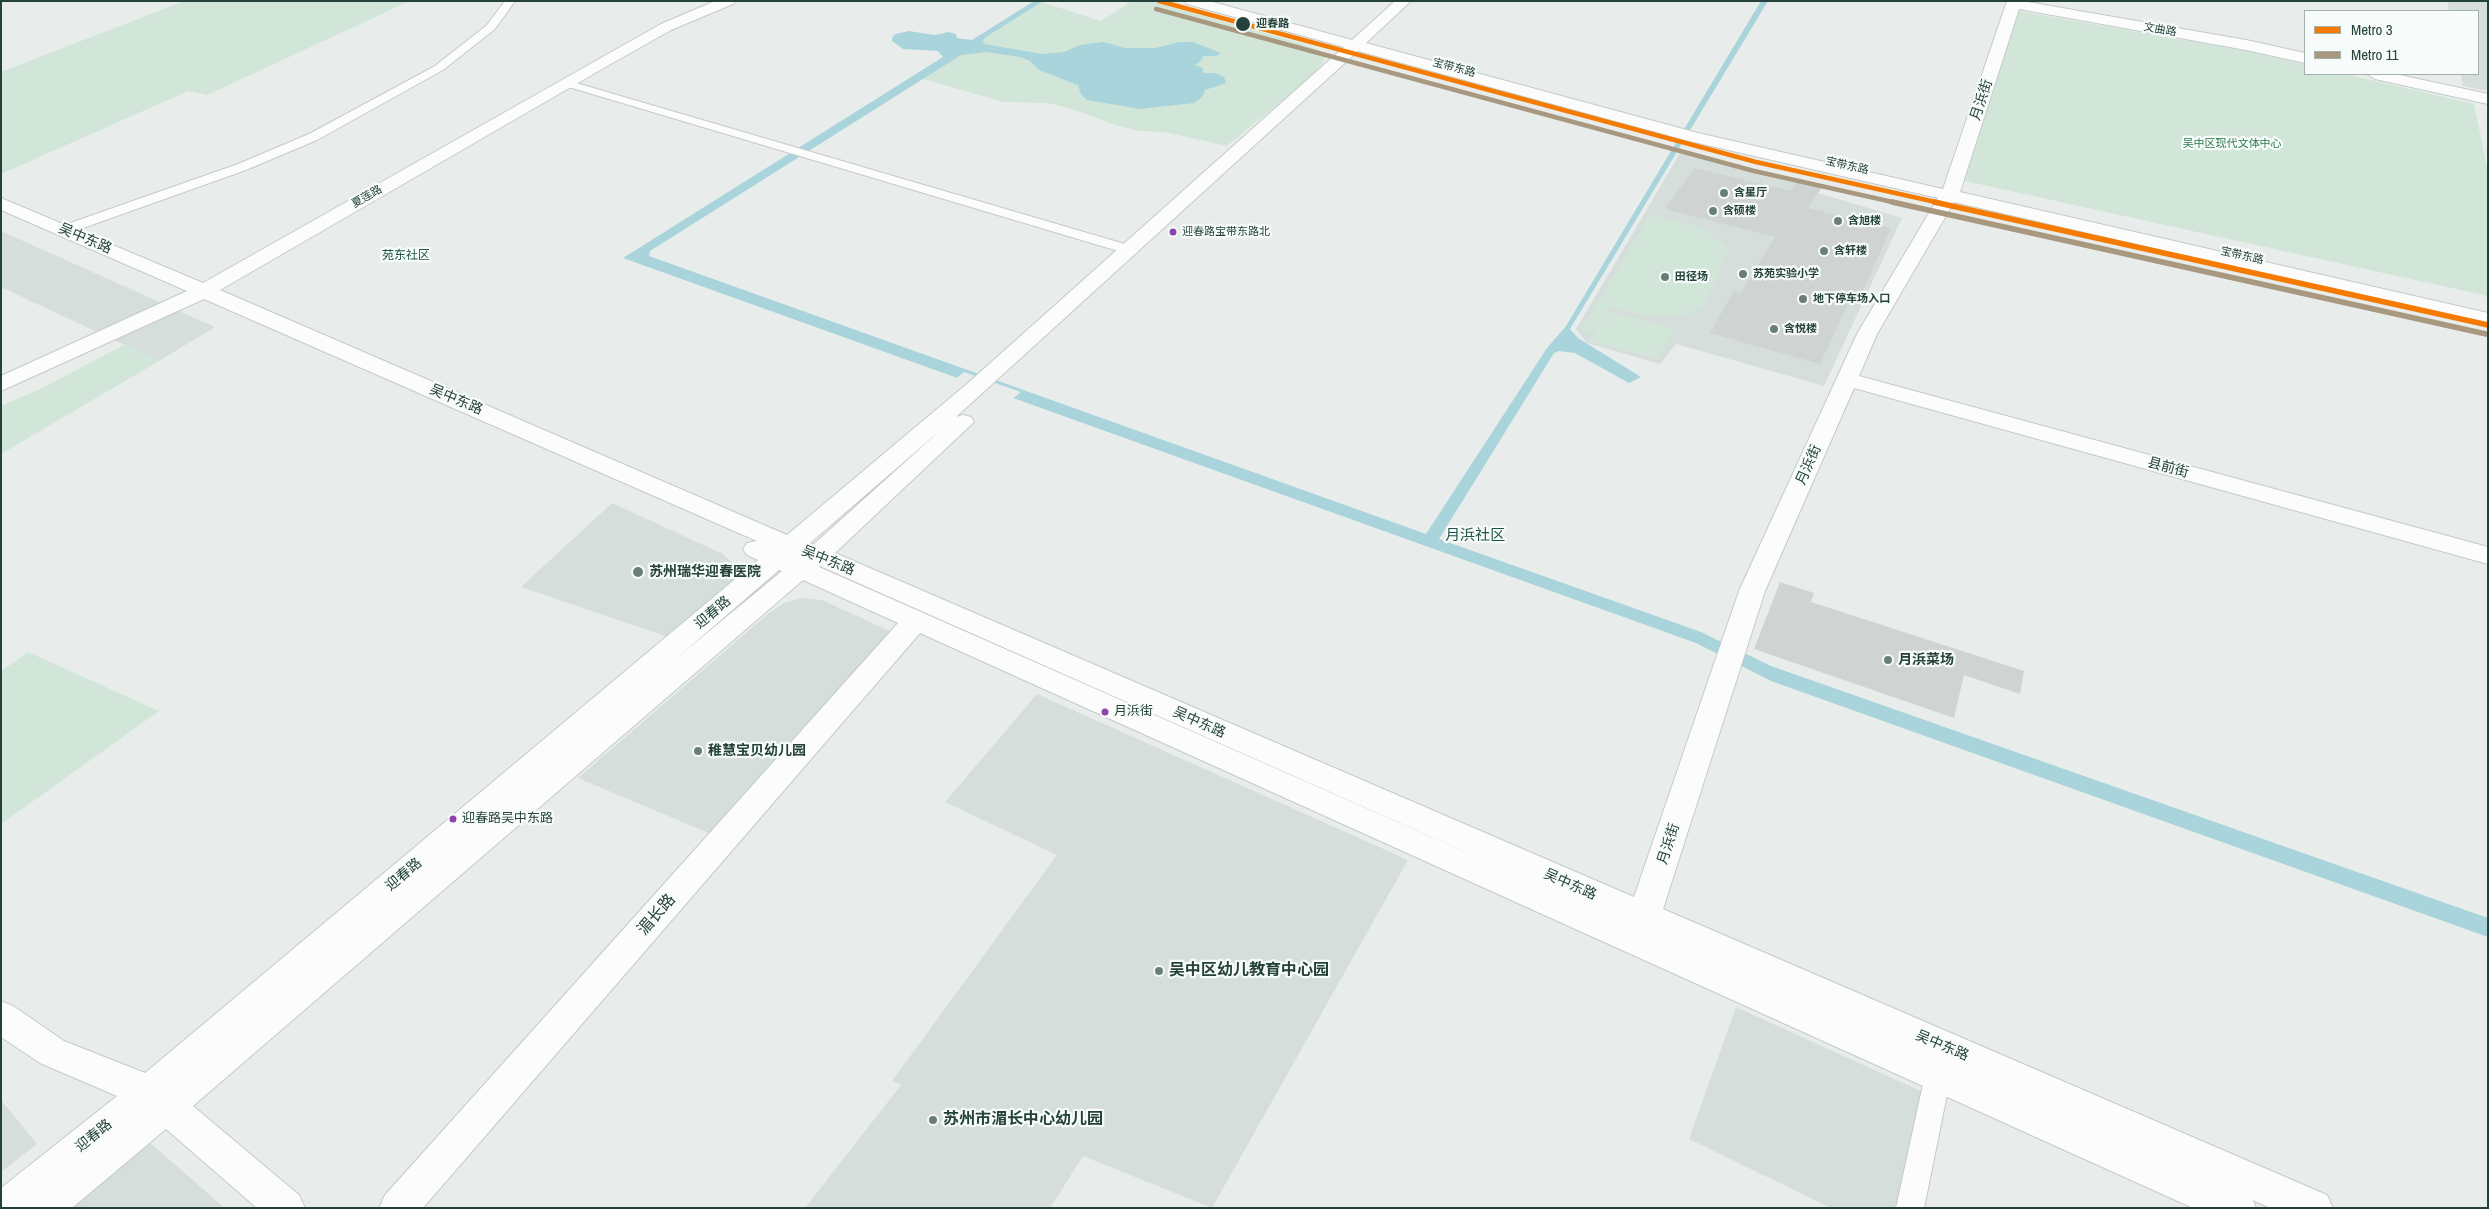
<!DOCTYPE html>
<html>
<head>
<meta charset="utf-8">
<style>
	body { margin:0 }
	#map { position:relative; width:2489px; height:1209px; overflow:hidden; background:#e8edeb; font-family:"Archivo Narrow",sans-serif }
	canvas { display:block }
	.frame { position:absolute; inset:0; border:2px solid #24423a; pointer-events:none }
	.legend { position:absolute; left:2304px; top:10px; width:175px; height:65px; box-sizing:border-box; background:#f7fbf9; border:1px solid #a3b1ad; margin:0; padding:6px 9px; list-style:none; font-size:15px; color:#24423a }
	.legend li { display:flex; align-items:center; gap:10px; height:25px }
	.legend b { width:25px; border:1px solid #a3b1ad }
</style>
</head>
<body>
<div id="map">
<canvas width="2489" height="1209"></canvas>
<div class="frame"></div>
<ul class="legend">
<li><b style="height:6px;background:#f57b00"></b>Metro 3</li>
<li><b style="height:6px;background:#a99880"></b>Metro 11</li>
</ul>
</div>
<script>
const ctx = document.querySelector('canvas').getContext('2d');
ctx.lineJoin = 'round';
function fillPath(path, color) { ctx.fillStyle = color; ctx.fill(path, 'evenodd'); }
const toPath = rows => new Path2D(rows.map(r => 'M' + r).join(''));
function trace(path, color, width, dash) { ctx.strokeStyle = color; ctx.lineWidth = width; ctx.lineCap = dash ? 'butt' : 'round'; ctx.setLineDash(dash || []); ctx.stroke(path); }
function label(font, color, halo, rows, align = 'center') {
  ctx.font = font + ' "Archivo Narrow","Noto Sans SC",sans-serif'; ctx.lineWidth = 4.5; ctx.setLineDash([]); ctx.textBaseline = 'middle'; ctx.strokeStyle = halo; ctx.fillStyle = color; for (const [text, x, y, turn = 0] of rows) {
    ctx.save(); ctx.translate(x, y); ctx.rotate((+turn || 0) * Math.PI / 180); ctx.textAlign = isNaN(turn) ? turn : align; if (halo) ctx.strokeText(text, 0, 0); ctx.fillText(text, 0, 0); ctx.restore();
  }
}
const built = toPath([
	[2447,1,2488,1,2488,91,2463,86,2461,74,2478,74,2478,11,2449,11],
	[1682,150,1822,187,1818,193,1902,218,1824,386,1676,344,1660,364,1587,343,1576,329],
	[1,231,215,327,159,361,1,287],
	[612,503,723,554,739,569,736,581,671,638,521,587],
	[802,598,822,600,894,633,711,834,578,778,769,613,784,603],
	[1037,694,1408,860,1212,1208,1083,1156,1050,1208,805,1208,901,1085,892,1081,1057,855,945,802],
	[1736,1007,1923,1092,1900,1208,1831,1208,1689,1139],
	[1,1100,37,1144,1,1172],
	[150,1143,225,1208,72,1208]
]);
const green = toPath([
	[184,1,410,1,207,95,188,91,1,174,1,72],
	[1132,1,1150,1,1300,43,1319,50,1326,57,1317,72,1227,146,1164,132,1139,131,1112,124,1075,110,1048,103,1003,102,920,78,1041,2,1101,21],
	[2018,11,2257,53,2305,65,2305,74,2345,74,2474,104,2488,172,2488,296,1965,181,1962,177],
	[1650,215,1698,227,1726,245,1728,251,1705,304,1696,311,1682,316,1665,317,1647,316,1608,306,1591,333,1582,330],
	[1607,311,1675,329,1658,359,1589,341],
	[124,345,159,361,1,454,1,406,42,388],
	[28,652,159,711,1,824,1,671]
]);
const water = toPath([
	[1034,1,1043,1,986,37,983,40,984,44,1042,54,1064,52,1080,45,1103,42,1125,48,1156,48,1179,42,1193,42,1221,53,1216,56,1203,56,1202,60,1195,65,1203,68,1203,73,1215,73,1224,77,1226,83,1205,90,1202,97,1194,103,1140,109,1087,100,1081,94,1078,85,1039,70,1030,61,1020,57,986,52,961,55,650,251,649,256,1426,534,1547,348,1566,326,1761,1,1768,1,1570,329,1578,338,1641,377,1629,383,1575,353,1559,351,1554,353,1439,539,1701,632,1771,666,2488,918,2488,937,1771,681,1696,643,623,258,943,57,938,51,903,49,892,41,892,38,895,34,909,31,934,35,949,32,956,34,957,38,972,40]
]);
const pier = toPath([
	[964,372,1021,392,1011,400,954,380]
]);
const building = toPath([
	[1694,168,1791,191,1798,180,1822,187,1808,208,1891,228,1856,306,1848,304,1820,364,1710,333,1734,291,1741,293,1775,237,1665,209],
	[1780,582,1814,593,1811,602,2024,671,2020,694,1964,675,1954,718,1754,649]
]);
const street = toPath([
	[505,1,515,1,495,29,443,70,317,140,246,170,69,233,59,233,57,230,59,227,238,164,309,134,435,66,487,25,505,1],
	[566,80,1135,247,1137,250,1130,254,1125,253,562,85,562,81,566,80],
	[1938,1063,1947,1067,1951,1075,1924,1208,1896,1208,1925,1075,1929,1067,1938,1063]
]);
const secondary = toPath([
	[715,1,735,1,733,4,671,30,609,65,220,290,787,535,968,383,1344,47,1187,4,1185,1,1209,1,1352,40,1395,1,1411,1,1366,43,1698,133,1943,189,2007,1,2022,1,2246,40,2305,53,2305,63,2246,50,2019,9,1960,192,2488,313,2488,325,1954,202,1877,334,1859,376,2488,547,2488,564,1854,388,1765,591,1663,909,2327,1195,2333,1208,2270,1208,2253,1200,2256,1208,2193,1208,920,633,423,1208,379,1208,385,1195,898,623,803,580,193,1106,299,1195,305,1208,257,1208,166,1129,72,1208,1,1208,1,1188,117,1096,40,1063,1,1037,1,1001,13,1006,64,1041,145,1073,758,560,747,555,743,549,747,543,757,541,204,299,1,391,1,376,187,291,1,210,1,198,203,283,661,24,715,1],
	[1358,51,1689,141,1938,198,1857,334,1739,591,1634,897,835,553,974,422,971,417,963,415,956,417,1358,51],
	[943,428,813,545,810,543,943,428],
	[820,566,1531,881,819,567,820,566],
	[779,570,782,571,678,657,779,570],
	[2367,74,2395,74,2488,94,2488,104,2375,79,2367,74]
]);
const metro1Far1 = toPath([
	[1159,1,1756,162,1940,203]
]);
const metro1 = toPath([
	[1934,202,2488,325]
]);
const metro2Far1 = toPath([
	[1156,9,1754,171,1897,203]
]);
const metro2 = toPath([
	[1892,202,2486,334]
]);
const markers = [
	[1243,24,8,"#24423a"],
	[1724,193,5,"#697e78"],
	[1713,211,5,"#697e78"],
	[1838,221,5,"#697e78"],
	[1173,232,4.5,"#8e44ad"],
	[1824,251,5,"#697e78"],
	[1743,274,5,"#697e78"],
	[1665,277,5,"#697e78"],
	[1803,299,5,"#697e78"],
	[1774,329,5,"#697e78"],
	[638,572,6,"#697e78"],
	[1888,660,5,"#697e78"],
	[1105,712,4.5,"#8e44ad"],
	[698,751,5,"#697e78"],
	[453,819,4.5,"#8e44ad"],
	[1159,971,5,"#697e78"],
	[933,1120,5,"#697e78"]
];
const farStopnames = [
	["迎春路",1256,24]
];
const farStreetnames = [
	["文曲路",2160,30,10],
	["宝带东路",1454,68,15],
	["宝带东路",1847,166,13],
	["夏莲路",367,197,-30],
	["宝带东路",2242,256,13]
];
const farParknames = [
	["吴中区现代文体中心",2232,144]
];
const farPoinames = [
	["含星厅",1734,193],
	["含硕楼",1723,211],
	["含旭楼",1848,221],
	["含轩楼",1834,251],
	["苏苑实验小学",1753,274],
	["田径场",1675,277],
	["地下停车场入口",1813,299],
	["含悦楼",1784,329]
];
const farBusnames = [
	["迎春路宝带东路北",1182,232]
];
const farNeighbourhoodnames = [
	["苑东社区",406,256]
];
const busNames = [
	["月浜街",1114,712],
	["迎春路吴中东路",462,819]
];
const streetNames = [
	["月浜街",1982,100,-72],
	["吴中东路",85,239,23],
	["吴中东路",456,400,23],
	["月浜街",1809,465,-66],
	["县前街",2168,468,15],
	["吴中东路",828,561,22],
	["迎春路",713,613,-40],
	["吴中东路",1199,723,24],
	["月浜街",1669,844,-72],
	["迎春路",404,875,-40],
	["吴中东路",1570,885,24],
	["吴中东路",1942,1046,23],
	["迎春路",94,1136,-39]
];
const poiNames = [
	["苏州瑞华迎春医院",649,572],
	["月浜菜场",1898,660],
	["稚慧宝贝幼儿园",708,751]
];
const neighbourhoodNames = [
	["月浜社区",1475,536]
];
const nearStreetnames = [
	["湄长路",657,915,-49]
];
const nearPoinames = [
	["吴中区幼儿教育中心园",1169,971],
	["苏州市湄长中心幼儿园",943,1120]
];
fillPath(built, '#d6dedb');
fillPath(green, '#d1e6d8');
fillPath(water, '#a9d4db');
fillPath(pier, '#e8edeb');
fillPath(building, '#cfd4d2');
trace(street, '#c5cac8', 2);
trace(secondary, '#c3cbc8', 2);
fillPath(street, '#fcfcfc');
fillPath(secondary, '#fcfcfc');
trace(metro1Far1, '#f57b00', 4.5);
trace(metro1, '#f57b00', 5.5);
trace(metro2Far1, '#a99880', 4.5);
trace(metro2, '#a99880', 5.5);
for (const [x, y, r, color] of markers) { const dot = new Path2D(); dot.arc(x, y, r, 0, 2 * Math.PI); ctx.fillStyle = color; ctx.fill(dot); trace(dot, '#f7fbf9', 2); }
label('bold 11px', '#24423a', '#f7fbf9', farStopnames, 'left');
label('11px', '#24423a', '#f7fbf9', farStreetnames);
label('11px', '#2d7a4b', '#f7fbf9', farParknames);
label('bold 11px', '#24423a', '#f7fbf9', farPoinames, 'left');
label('11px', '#24423a', '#f7fbf9', farBusnames, 'left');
label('12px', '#1f5548', '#f7fbf9', farNeighbourhoodnames);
label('13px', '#24423a', '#f7fbf9', busNames, 'left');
label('14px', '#24423a', '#f7fbf9', streetNames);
label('bold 14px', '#24423a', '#f7fbf9', poiNames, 'left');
label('15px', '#1f5548', '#f7fbf9', neighbourhoodNames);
label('16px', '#24423a', '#f7fbf9', nearStreetnames);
label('bold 16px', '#24423a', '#f7fbf9', nearPoinames, 'left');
</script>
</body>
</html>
